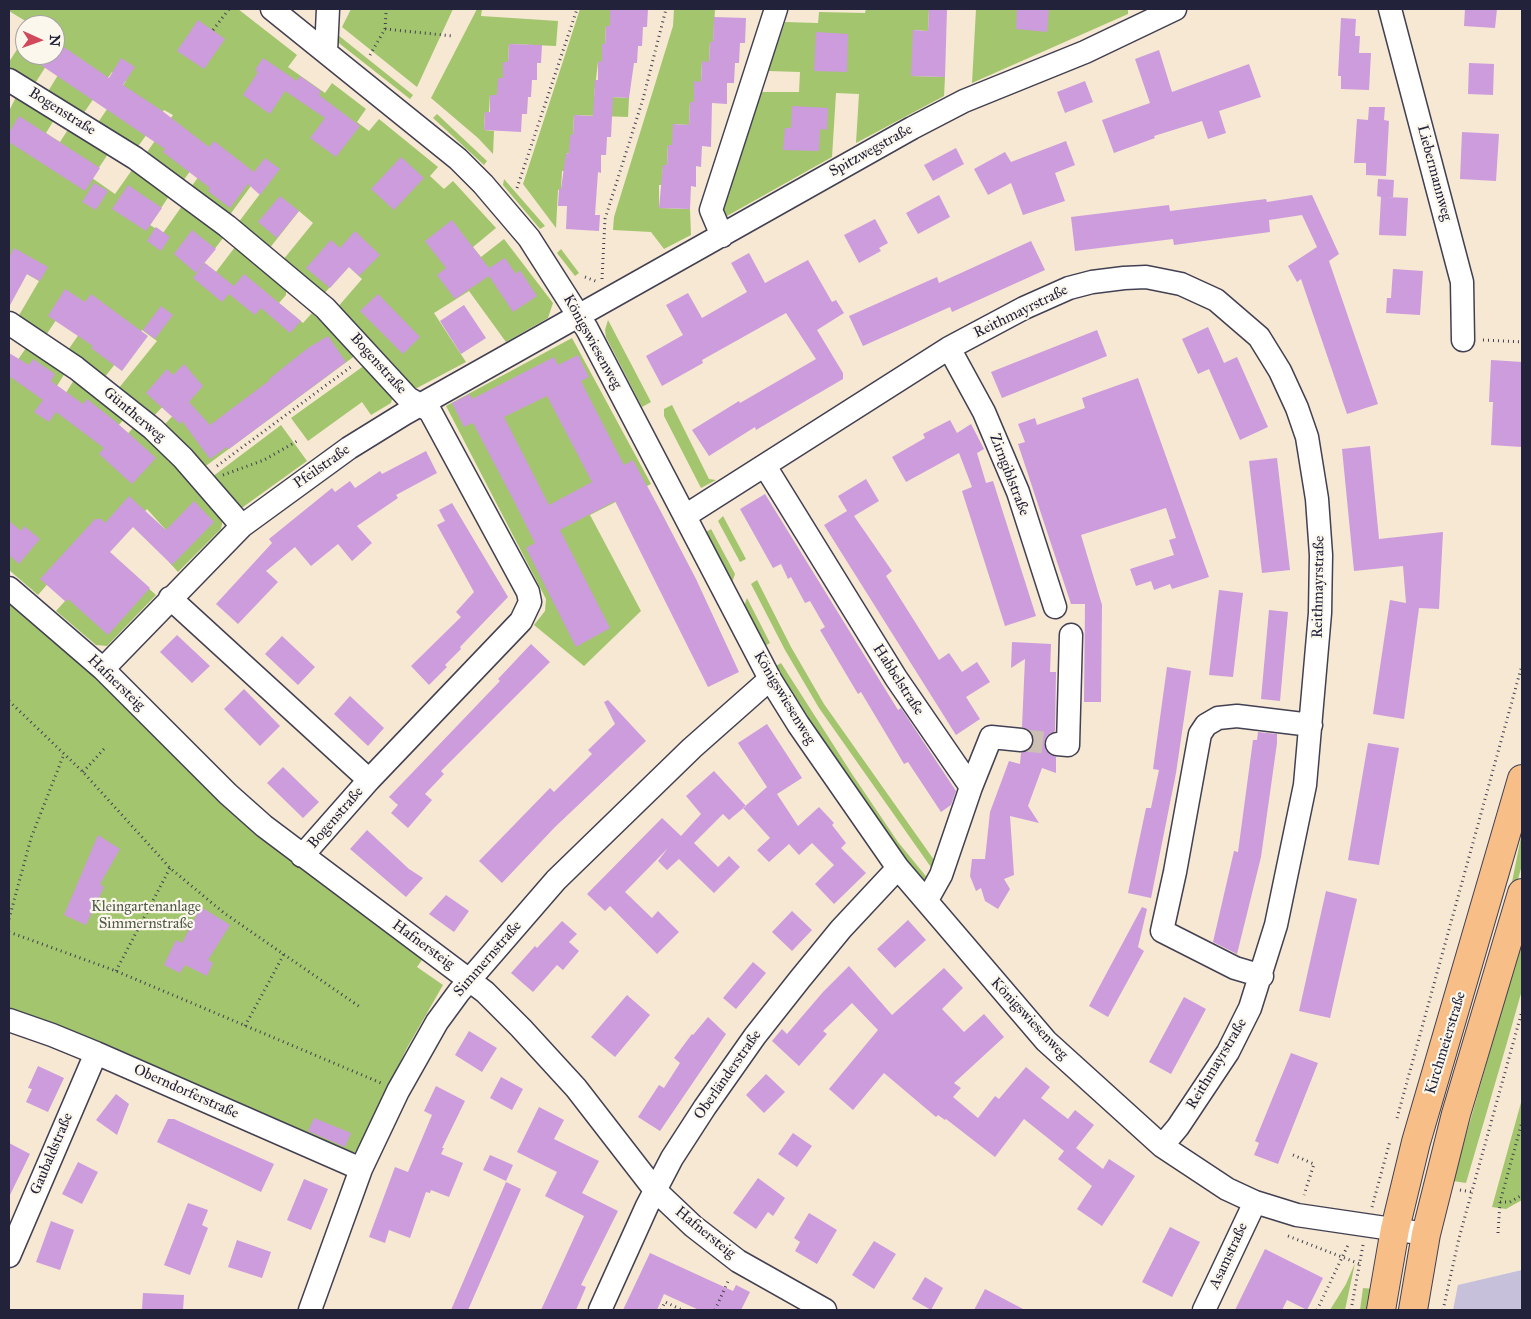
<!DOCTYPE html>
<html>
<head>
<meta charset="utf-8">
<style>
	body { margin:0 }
	#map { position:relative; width:1531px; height:1319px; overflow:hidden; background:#f6e8d2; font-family:"IM FELL Great Primer",serif }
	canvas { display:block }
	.frame { position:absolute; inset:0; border:10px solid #22223b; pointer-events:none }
	.north { position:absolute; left:15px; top:15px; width:50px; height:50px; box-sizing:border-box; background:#fbf7ec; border:1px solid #a4a2a5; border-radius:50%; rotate:92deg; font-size:14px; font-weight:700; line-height:20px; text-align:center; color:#22223b }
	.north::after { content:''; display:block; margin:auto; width:18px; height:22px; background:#d1495b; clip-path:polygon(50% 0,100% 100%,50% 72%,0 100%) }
</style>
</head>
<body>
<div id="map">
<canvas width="1531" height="1319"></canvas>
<div class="frame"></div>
<div class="north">N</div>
</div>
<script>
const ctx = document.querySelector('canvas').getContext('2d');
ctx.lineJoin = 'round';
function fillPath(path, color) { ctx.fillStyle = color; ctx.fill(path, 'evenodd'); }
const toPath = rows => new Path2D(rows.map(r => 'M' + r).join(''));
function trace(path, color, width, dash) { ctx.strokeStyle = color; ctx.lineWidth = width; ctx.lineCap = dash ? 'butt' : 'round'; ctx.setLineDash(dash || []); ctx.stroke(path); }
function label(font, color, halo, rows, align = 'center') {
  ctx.font = font + ' "IM FELL Great Primer",serif'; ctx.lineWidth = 4.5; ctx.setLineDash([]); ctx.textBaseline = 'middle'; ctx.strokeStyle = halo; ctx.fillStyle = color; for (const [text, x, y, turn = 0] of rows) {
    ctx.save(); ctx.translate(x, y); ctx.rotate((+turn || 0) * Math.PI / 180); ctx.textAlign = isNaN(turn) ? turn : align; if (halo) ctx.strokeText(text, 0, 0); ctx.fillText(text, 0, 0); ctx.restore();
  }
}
const industrial = toPath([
	[1522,1270,1522,1310,1453,1310,1458,1285]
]);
const green = toPath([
	[9,9,238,9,297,55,288,67,325,93,332,83,366,109,357,122,369,131,379,119,438,167,430,176,444,189,453,181,496,228,473,247,481,257,504,239,553,303,548,318,506,342,469,291,434,313,466,362,417,388,411,387,337,308,362,279,348,266,323,295,283,260,313,223,299,211,269,249,238,223,269,182,259,175,229,216,191,187,215,154,207,148,183,181,145,155,173,115,164,110,137,148,97,124,126,81,112,72,83,114,47,93,71,54,55,52,55,25,32,25,9,11],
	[351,9,453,9,417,87,342,27],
	[477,9,482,9,481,16,558,21,556,46,509,44,508,62,503,62,503,78,497,95,490,95,489,112,485,112,484,130,494,131,493,154,478,138,431,98],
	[580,9,610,9,610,26,606,26,605,44,602,44,602,62,598,62,594,96,629,98,628,117,574,115,573,135,569,154,567,153,565,171,562,171,561,189,558,190,556,228,523,184],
	[674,9,715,9,713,42,710,42,709,62,702,62,701,82,694,82,694,102,690,102,689,125,673,124,673,145,668,145,667,165,663,166,662,185,659,185,659,208,690,209,691,235,664,249,651,232,613,230,614,217,673,26],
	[866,9,929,9,928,31,914,30,912,76,945,77,944,96,856,143,859,94,836,93,832,157,727,216,723,208,760,92,799,92,800,72,768,71,785,22,818,23,819,12,865,13],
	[976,9,1128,9,1128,14,972,83],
	[338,35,413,95,410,99,335,40],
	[25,37,25,55,53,55,34,85,9,71,9,62],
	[16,97,54,120,46,133,60,142,69,128,108,154,92,178,115,194,132,170,169,196,150,225,163,233,182,206,223,238,204,263,216,272,235,247,286,290,286,295,279,303,303,323,312,313,356,355,203,468,162,427,193,395,183,385,152,418,118,389,157,341,142,330,104,378,68,350,91,317,69,301,46,335,18,317,39,281,18,269,9,285,9,111],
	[437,114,487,161,484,165,433,118],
	[504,179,545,226,540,229,503,185],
	[561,249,579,273,575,276,557,253],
	[608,320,651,402,642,407,606,337,605,330],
	[572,338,651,484,590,515,641,611,584,666,534,625,545,611,546,599,446,406],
	[26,348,65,373,57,386,57,407,74,380,124,419,110,435,119,443,134,427,174,465,223,519,221,529,178,572,169,562,165,529,147,509,97,566,146,586,156,595,107,646,96,645,56,611,65,601,79,548,38,595,9,570,9,356,17,361],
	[365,365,393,395,391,403,371,415,362,402,308,441,291,418],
	[672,405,709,479,716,480,701,488,664,416,664,409],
	[281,425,307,461,243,507,240,507,212,477],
	[723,516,746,559,740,562,718,521],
	[711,529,735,574,732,583,706,532],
	[757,580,791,647,824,704,939,867,935,873,819,708,785,650,751,584],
	[9,598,424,957,417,967,443,985,407,1048,359,1147,355,1152,348,1153,9,1010],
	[747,598,770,643,765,646,744,606],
	[781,663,852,774,898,842,929,880,925,882,922,881,893,845,808,717,776,666],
	[1522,832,1522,865,1435,1174,1507,907],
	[1522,939,1522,990,1506,1046,1466,1183,1453,1181],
	[1522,1099,1522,1200,1506,1209,1492,1207],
	[1355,1263,1345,1310,1330,1310,1346,1284],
	[1363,1288,1374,1289,1370,1310,1360,1310]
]);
const building = toPath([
	[610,9,648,9,647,27,643,27,642,46,638,46,637,63,634,63,629,98,613,97,611,137,607,137,606,155,601,155,601,173,598,172,595,215,600,215,599,231,566,229,567,206,558,206,559,189,561,189,566,153,569,154,570,135,573,135,574,115,593,116,595,80,598,80,598,61,602,62,602,44,605,44,606,26,610,26],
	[929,9,947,9,945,77,911,76,913,30,928,31],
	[1017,9,1049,9,1047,32,1016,29],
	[1465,9,1497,9,1495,28,1464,26],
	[714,17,746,18,745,43,740,43,739,63,735,63,734,83,727,83,727,104,712,103,711,147,702,146,701,167,696,166,696,187,691,186,690,209,659,208,663,165,667,165,668,145,672,145,673,124,689,125,690,102,694,102,694,81,701,82,702,61,709,62,710,42,713,42],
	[1341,18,1356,19,1355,36,1360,36,1359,53,1371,53,1369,90,1341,89,1341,76,1338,76],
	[198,20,225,39,204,69,177,51],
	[816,32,848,34,847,72,814,71],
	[55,41,109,78,121,58,135,67,123,85,161,110,209,147,214,141,254,172,265,158,280,169,260,195,248,184,230,208,208,191,210,188,163,152,165,149,26,55,55,55],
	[509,44,542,45,541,63,537,63,537,80,532,80,531,97,528,97,527,114,522,114,521,132,484,130,485,112,490,112,490,95,497,95,498,78,503,78,503,62,508,62],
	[1159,50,1172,92,1249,64,1261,97,1219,111,1226,133,1208,139,1202,121,1154,136,1155,138,1114,153,1102,120,1150,103,1135,59],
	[263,58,297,81,300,76,321,91,319,95,360,126,336,157,310,138,325,118,285,91,270,114,243,95,258,72,255,70],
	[1469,63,1494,64,1493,95,1468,94],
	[1085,81,1093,102,1065,113,1057,92],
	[792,106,828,108,827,130,820,129,819,151,783,150,785,128,791,128],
	[1369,107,1385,107,1384,120,1389,121,1386,176,1366,175,1366,163,1354,163,1357,119,1368,120],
	[19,116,100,168,85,191,9,142,9,133],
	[1462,132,1499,134,1496,181,1460,179],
	[1066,141,1075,165,1055,173,1065,201,1023,215,1011,183,988,195,974,169,1005,152,1011,162],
	[956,148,964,164,933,181,924,165],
	[401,157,424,178,394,210,371,189],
	[1378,179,1394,180,1393,197,1388,197,1408,198,1406,236,1379,235,1381,197,1377,196],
	[94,183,108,191,96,210,82,202],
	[128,185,162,208,146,231,112,209],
	[939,195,950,217,918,234,906,213],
	[1312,195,1339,254,1329,261,1378,404,1347,414,1301,279,1297,282,1288,266,1317,247,1302,215,1269,220,1270,232,1174,245,1173,239,1075,251,1071,217,1169,205,1170,211,1266,199,1267,202],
	[280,196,299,211,277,238,258,222],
	[875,219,888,243,879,248,881,251,859,263,844,235],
	[452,220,489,268,505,258,516,274,520,270,537,296,513,312,489,276,455,299,437,275,446,268,425,241],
	[156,227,170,237,161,251,147,241],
	[192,230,216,249,196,273,174,254],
	[355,231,380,255,359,276,349,267,330,288,306,268,331,240,340,248],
	[1031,241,1045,270,952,312,950,307,863,346,849,316,937,277,939,283],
	[14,248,48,267,40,281,27,274,9,307,9,258],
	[749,253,765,283,808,260,832,302,836,300,844,313,817,330,843,373,843,379,756,430,755,427,709,456,692,430,739,401,740,403,816,359,786,313,702,360,703,363,662,386,646,356,683,335,666,305,688,293,702,318,747,292,731,263],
	[205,263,234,286,244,274,301,321,290,333,261,308,255,315,229,294,222,302,193,278],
	[1393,269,1423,271,1420,315,1386,313,1387,298,1391,298],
	[65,289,85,302,91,294,148,336,122,371,91,348,93,346,48,316],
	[378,294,420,337,403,354,360,311],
	[464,305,486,338,461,354,440,321],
	[161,306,173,315,155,339,143,330],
	[1208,327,1224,363,1237,357,1268,427,1240,440,1209,369,1198,374,1182,339],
	[1097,330,1107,356,1002,398,991,372],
	[328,336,346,362,229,449,227,447,210,459,182,421,180,424,146,393,167,369,173,375,184,364,203,386,189,402,210,425,270,380,269,379,308,348],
	[9,353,29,365,33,359,55,374,51,381,83,404,87,399,115,421,156,458,132,484,99,454,104,448,56,412,49,422,34,412,43,400,9,376],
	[578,355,589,377,581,381,590,399,624,465,633,460,659,508,696,579,739,672,708,687,615,501,560,530,610,628,576,647,526,548,535,543,513,499,473,423,464,427,452,403,470,394,472,399,554,357,558,365],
	[547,396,592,482,549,505,504,417],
	[1491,360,1522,362,1522,447,1491,445,1493,402,1489,402],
	[1138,378,1209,577,1172,589,1170,584,1154,590,1151,581,1136,586,1130,569,1174,555,1169,540,1176,538,1166,508,1081,535,1102,605,1101,702,1084,702,1085,604,1071,604,1018,444,1025,442,1018,424,1035,418,1037,425,1085,408,1082,398],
	[950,420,957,433,971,424,984,449,977,453,986,483,993,481,1036,616,1005,626,962,491,972,487,959,453,906,482,892,457,925,438,923,434],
	[1370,446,1379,539,1443,532,1439,609,1419,608,1404,719,1373,714,1390,600,1406,603,1403,566,1354,571,1342,449],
	[426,451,437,473,396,495,398,498,357,526,372,543,352,561,338,544,311,566,295,547,266,571,278,582,238,624,216,604,272,543,269,539,332,488,335,492,350,481,355,488,380,471,382,474],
	[1277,458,1290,570,1262,573,1249,461],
	[866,479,879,501,854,516,892,571,886,576,939,660,949,653,962,672,977,662,990,682,966,697,980,719,956,735,824,525,847,511,838,496],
	[765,494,898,710,901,708,956,791,951,805,941,812,908,762,904,764,861,692,858,694,849,679,820,630,825,627,810,601,805,603,791,577,788,579,781,564,773,568,740,509],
	[129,496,166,530,194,501,214,522,172,565,133,527,110,552,150,588,108,635,68,599,66,602,40,579,95,519,101,519,105,523],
	[452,503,508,597,460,647,461,649,445,665,447,667,429,685,411,666,461,617,456,612,474,592,437,525,445,521,439,510],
	[9,521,21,531,24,526,40,539,19,564,9,555],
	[1219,590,1243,593,1233,677,1209,675],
	[1269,610,1288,612,1280,701,1261,699],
	[177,635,210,666,192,683,160,652],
	[282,636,315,667,298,685,265,654],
	[1012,642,1051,644,1050,672,1056,672,1055,731,1047,736,1044,743,1049,754,1056,757,1056,773,1042,768,1028,806,1039,823,1010,816,1014,875,1004,879,1010,889,998,909,985,901,981,888,976,891,970,876,972,859,985,859,990,812,1009,761,1020,764,1021,753,1031,748,1034,742,1029,730,1022,727,1025,659,1011,668],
	[531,644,550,662,441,771,444,774,425,794,432,800,408,828,391,813,398,805,389,797,500,681,498,679],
	[1167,667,1191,671,1176,773,1151,898,1128,893,1146,808,1151,808,1159,770,1153,769],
	[244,689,280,726,260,746,224,709],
	[350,696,384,728,368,746,334,714],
	[608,700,646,741,555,827,502,883,479,861,550,788,554,792,592,754,588,750,615,724,604,702],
	[767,724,802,778,777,794,798,826,819,807,834,823,832,825,846,843,841,848,866,873,834,904,815,884,834,865,812,843,799,855,789,844,769,862,757,850,770,838,743,808,767,787,738,743],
	[1258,732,1277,734,1277,743,1261,857,1237,954,1213,942,1234,851,1238,852,1253,740,1257,740],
	[1368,743,1399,748,1379,865,1348,860],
	[283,767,319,802,303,818,267,783],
	[714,771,746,806,729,820,723,814,694,843,718,867,729,856,740,867,714,893,679,859,667,870,658,861,668,848,625,892,652,918,658,911,679,932,657,954,610,906,605,911,587,894,662,818,681,836,701,814,686,796],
	[367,830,409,869,423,878,406,897,350,849],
	[98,835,120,849,100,884,104,887,86,925,64,915],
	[1326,891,1357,899,1330,1018,1299,1011],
	[446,895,469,911,454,932,429,914],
	[201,907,230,925,208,960,213,963,207,976,185,965,180,973,164,965,176,940,182,943],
	[1142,907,1147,909,1138,947,1144,951,1108,1017,1089,1006],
	[792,911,812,930,792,951,772,932],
	[908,920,926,940,895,968,877,949],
	[562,921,577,934,569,942,579,951,563,970,557,965,533,992,511,973,535,946,537,948],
	[753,962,766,973,736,1009,723,998],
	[849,966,892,1015,944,968,963,988,942,1009,964,1032,984,1014,1004,1037,954,1083,961,1088,953,1097,978,1118,995,1096,999,1099,1026,1067,1050,1087,1041,1098,1068,1119,1075,1110,1094,1125,1076,1148,1103,1169,1109,1159,1135,1176,1102,1226,1077,1209,1092,1186,1058,1159,1064,1151,1024,1119,995,1157,946,1119,945,1120,938,1115,936,1117,884,1073,853,1110,829,1089,878,1030,852,1003,823,1031,827,1034,799,1066,772,1041,782,1029,787,1034,823,992],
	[627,995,650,1015,615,1057,591,1037],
	[1184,997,1206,1009,1171,1074,1149,1062],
	[708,1017,726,1034,660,1131,638,1117,659,1085,664,1088,680,1063,674,1058,692,1034,693,1035],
	[469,1031,497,1048,482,1072,455,1055],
	[1291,1053,1318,1063,1278,1164,1254,1155,1259,1143,1255,1141],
	[38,1066,64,1078,48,1112,26,1102,32,1089,28,1088],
	[766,1074,785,1092,764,1113,746,1095],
	[501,1077,523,1089,512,1110,490,1098],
	[436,1086,465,1101,442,1148,444,1148,441,1154,463,1163,449,1197,431,1190,430,1193,426,1192,410,1238,389,1230,385,1243,369,1237,395,1167,408,1172,432,1115,424,1111],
	[116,1094,129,1104,117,1135,96,1120],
	[539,1107,564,1120,554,1139,599,1161,582,1193,618,1211,581,1285,586,1287,576,1310,541,1310,584,1216,545,1196,557,1172,517,1152],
	[314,1118,351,1133,345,1147,308,1131],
	[168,1119,174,1119,274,1164,261,1192,157,1142],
	[793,1133,812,1146,797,1167,778,1154],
	[9,1143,30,1154,9,1197],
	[490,1155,513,1165,506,1181,483,1170],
	[78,1162,98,1172,82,1204,62,1194],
	[758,1178,785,1198,773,1216,768,1212,756,1229,733,1213],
	[304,1179,328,1189,311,1230,287,1220],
	[506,1182,521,1189,468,1310,451,1310],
	[188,1203,208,1210,202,1225,208,1228,190,1275,164,1265],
	[809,1213,837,1230,817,1264,795,1251,800,1242,794,1238],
	[51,1221,74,1230,60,1270,36,1262],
	[1170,1227,1200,1242,1172,1297,1142,1282],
	[237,1240,271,1252,262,1278,228,1267],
	[874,1241,896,1254,874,1289,852,1275],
	[1265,1249,1323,1278,1307,1310,1287,1300,1282,1310,1235,1310],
	[650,1253,733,1291,736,1285,750,1292,741,1310,699,1310,664,1294,657,1310,623,1310],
	[925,1277,943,1288,931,1310,912,1299],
	[985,1289,1025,1310,974,1310],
	[143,1293,184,1295,183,1310,142,1310]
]);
const minorTunnel = toPath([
	[1021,740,1057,744]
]);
const path = toPath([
	[385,29,453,36],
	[213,30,229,9],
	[370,55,385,29,386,13],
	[517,188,577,9],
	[585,277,598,282],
	[602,279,605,219,643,99,666,9],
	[1483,340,1522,342],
	[217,466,352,366],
	[223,475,264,460,299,440],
	[9,701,83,772,170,868,224,913,360,1007],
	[83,772,104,749],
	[9,919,31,838,64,754],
	[9,932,116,971,381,1083],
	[116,971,170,868],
	[245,1026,284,954],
	[1397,1118,1522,665],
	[1293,1155,1314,1164,1304,1195],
	[1460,1190,1472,1192],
	[1500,1202,1510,1202,1522,1195],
	[1372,1207,1390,1141],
	[1498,1233,1500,1202,1522,1122],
	[1288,1236,1360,1264],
	[661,1310,665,1302,682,1310],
	[715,1310,729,1279],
	[1317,1310,1349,1243],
	[1351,1310,1363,1245],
	[1443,1310,1459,1238,1522,1011]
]);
const minor = toPath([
	[272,9,458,159,483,184,529,238,587,329,770,679,798,724,898,868,1046,1041,1162,1146,1227,1189,1255,1202,1297,1215,1426,1234],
	[1390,9,1462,282,1463,340],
	[326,51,328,9],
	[9,80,135,158,227,226,325,308,408,398,430,411,528,592,530,602,521,621,369,780,302,856],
	[722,236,711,210,776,9],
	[9,323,76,368,153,429,183,458,242,526],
	[949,348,984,412,1018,492,1055,607],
	[765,466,896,678,971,787,941,875,927,900],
	[685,516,949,348,1024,308,1069,288,1092,282,1124,278,1146,277,1181,284,1216,300,1259,337,1280,371,1297,408,1307,437,1317,499,1321,555,1320,613,1305,785,1276,925,1250,1008,1228,1052,1178,1127,1162,1146],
	[9,588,103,669,228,794,264,826,485,992,521,1028,576,1088,655,1190,693,1226,738,1261,825,1310],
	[170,598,369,780],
	[103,669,242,526,349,448,404,414,912,128,964,101,1085,52,1175,9],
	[1057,744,1068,745,1071,635],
	[971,787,991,737,1021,740],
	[1262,976,1235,968,1162,931,1175,872,1200,734,1206,725,1218,718,1237,716,1311,725],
	[9,1020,52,1035,96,1053,361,1169],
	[9,1256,96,1053],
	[310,1310,361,1169,398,1091,437,1022,459,992,556,880,692,748,770,679],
	[600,1310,647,1206,672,1158,705,1107,755,1036,800,979,841,929,898,868],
	[1204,1310,1255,1202]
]);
const major = toPath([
	[1381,1310,1395,1229,1416,1142,1522,779],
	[1413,1310,1426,1234,1456,1114,1522,893]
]);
const streetNames = [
	["Bogenstraße",62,112,32],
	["Spitzwegstraße",871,151,-29],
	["Liebermannweg",1434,173,75],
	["Reithmayrstraße",1021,312,-26],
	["Königswiesenweg",592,342,61],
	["Bogenstraße",378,364,48],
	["Güntherweg",134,415,40],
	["Pfeilstraße",322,467,-35],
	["Zirngiblstraße",1009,475,69],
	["Reithmayrstraße",1319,587,-89],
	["Habbelstraße",898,680,57],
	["Hafnersteig",116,683,44],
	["Königswiesenweg",784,698,59],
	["Bogenstraße",336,818,-49],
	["Hafnersteig",423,945,36],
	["Simmernstraße",488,959,-49],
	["Königswiesenweg",1029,1019,47],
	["Kirchmeierstraße",1446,1043,-73],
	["Reithmayrstraße",1217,1064,-59],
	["Oberländerstraße",728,1075,-55],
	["Oberndorferstraße",186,1092,24],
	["Gaubaldstraße",52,1154,-67],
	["Hafnersteig",705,1233,39],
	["Asamstraße",1229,1256,-65]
];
const parkNames = [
	["Kleingartenanlage",146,907],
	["Simmernstraße",146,924]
];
fillPath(industrial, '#c6c0da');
fillPath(green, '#a3c56d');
fillPath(building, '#cc9cdd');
trace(minorTunnel, '#ccc0b4', 22, [22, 11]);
trace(minor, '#424052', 25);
trace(major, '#424052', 30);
trace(path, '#424052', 3, [1, 4]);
trace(minor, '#fff', 22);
trace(major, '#f7be87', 28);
label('15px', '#22223b', '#fbf7ec', streetNames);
label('15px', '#4f5b4c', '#fbf7ec', parkNames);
</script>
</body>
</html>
